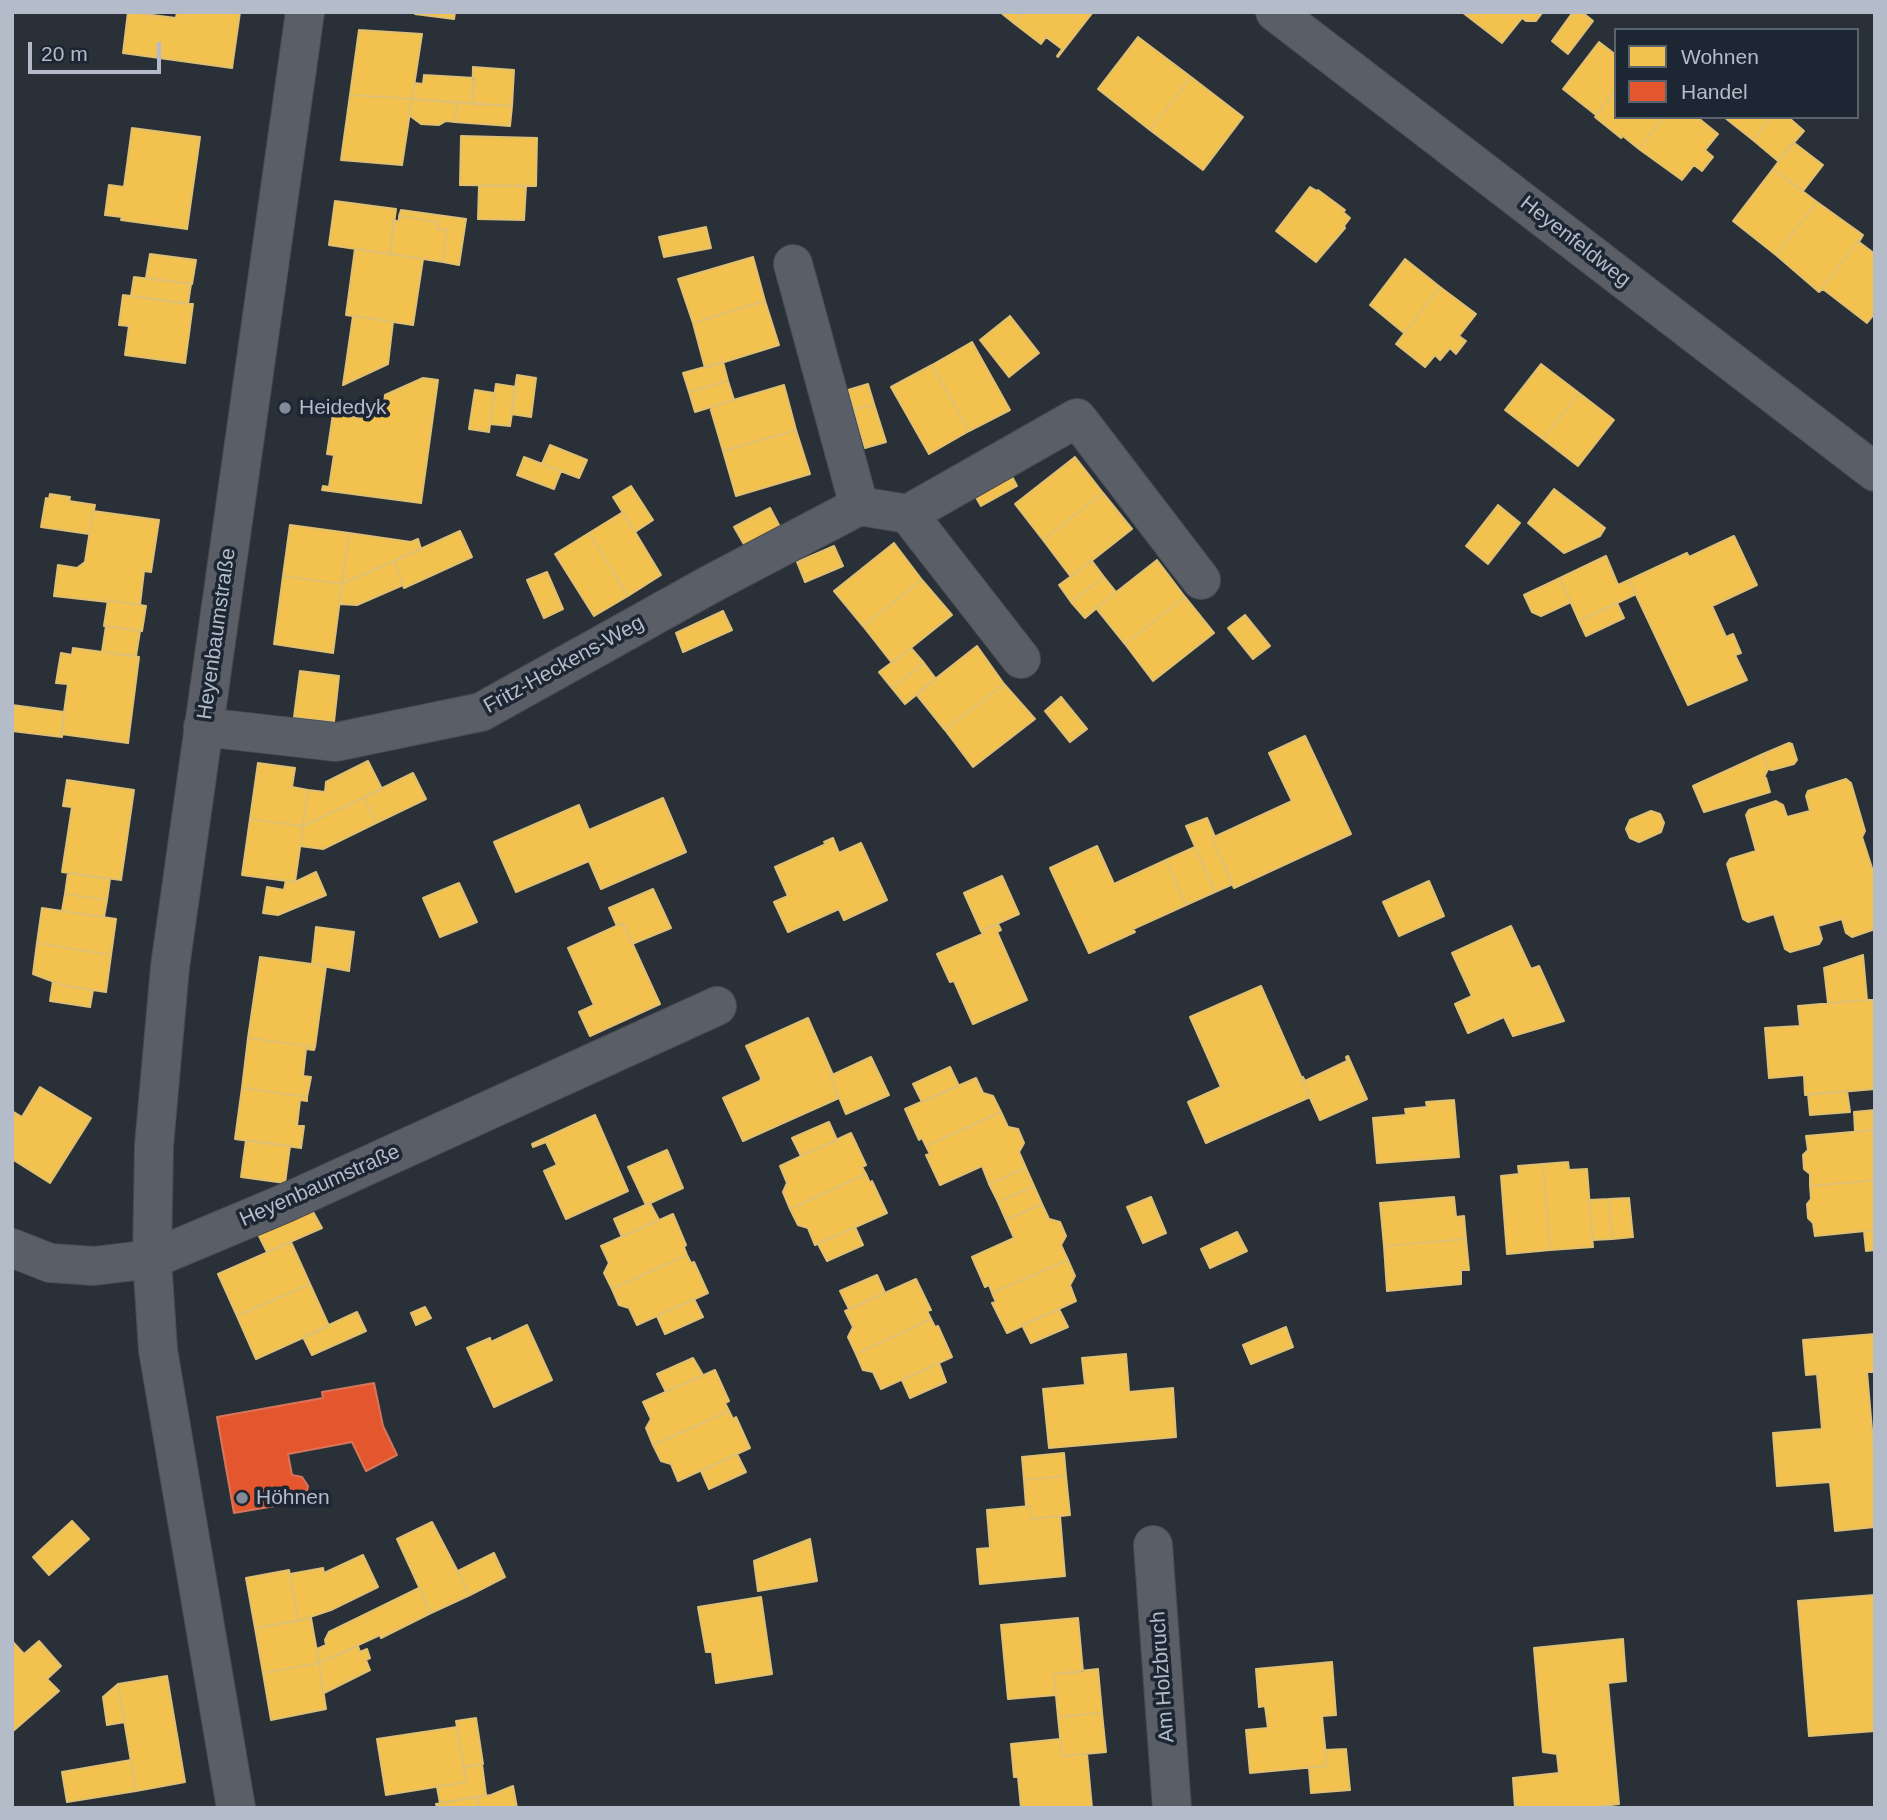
<!DOCTYPE html>
<html>
<head>
<meta charset="utf-8">
<style>
	body { margin:0 }
	#map { position:relative; width:1887px; height:1820px; overflow:hidden; background:#2a3038; font-family:Arial,sans-serif }
	canvas { display:block }
	.frame { position:absolute; inset:0; border:14px solid #b4bcc9; pointer-events:none }
	.legend { position:absolute; left:1614px; top:28px; width:245px; height:91px; box-sizing:border-box; background:#1d2633; border:2px solid #59626f; margin:0; padding:9px 12px; list-style:none; font-size:21px; color:#b4bcc9 }
	.legend li { display:flex; align-items:center; gap:14px; height:35px }
	.legend b { width:35px; border:2px solid #59626f }
	.scale { position:absolute; left:28px; top:42px; width:133px; height:32px; box-sizing:border-box; border:4px solid #b4bcc9; border-top:0; padding-left:9px; font-size:21px; line-height:24px; white-space:nowrap; color:#b4bcc9; -webkit-text-stroke:5px #1d2633; paint-order:stroke }
</style>
</head>
<body>
<div id="map">
<canvas width="1887" height="1820"></canvas>
<div class="frame"></div>
<ul class="legend">
<li><b style="height:19px;background:#f2c14e"></b>Wohnen</li>
<li><b style="height:19px;background:#e4572e"></b>Handel</li>
</ul>
<div class="scale">20 m</div>
</div>
<script>
const ctx = document.querySelector('canvas').getContext('2d');
ctx.lineJoin = 'round';
function fillPath(path, color) { ctx.fillStyle = color; ctx.fill(path, 'evenodd'); }
const toPath = rows => new Path2D(rows.map(r => 'M' + r).join(''));
function trace(path, color, width, dash) { ctx.strokeStyle = color; ctx.lineWidth = width; ctx.lineCap = dash ? 'butt' : 'round'; ctx.setLineDash(dash || []); ctx.stroke(path); }
function label(font, color, halo, rows, align = 'center') {
  ctx.font = font + ' Arial,sans-serif'; ctx.lineWidth = 7; ctx.setLineDash([]); ctx.textBaseline = 'middle'; ctx.strokeStyle = halo; ctx.fillStyle = color; for (const [text, x, y, turn = 0] of rows) {
    ctx.save(); ctx.translate(x, y); ctx.rotate((+turn || 0) * Math.PI / 180); ctx.textAlign = isNaN(turn) ? turn : align; if (halo) ctx.strokeText(text, 0, 0); ctx.fillText(text, 0, 0); ctx.restore();
  }
}
const homes = toPath([
	[128,12,176,18,177,12,240,12,232,68,123,53,128,12],
	[416,12,455,12,454,19,415,14,416,12],
	[1000,12,1024,12,1015,24,1000,12],
	[1024,12,1093,12,1058,57,1057,56,1062,49,1046,37,1041,44,1015,24,1024,12],
	[1462,12,1542,12,1542,13,1536,21,1526,21,1522,18,1502,43,1462,12],
	[1573,12,1582,12,1593,21,1568,54,1552,41,1573,12],
	[359,30,422,34,412,99,350,95,359,30],
	[1138,37,1191,77,1150,130,1098,89,1138,37],
	[1599,42,1616,55,1616,89,1596,115,1563,89,1599,42],
	[473,67,514,70,512,106,472,104,473,67],
	[424,75,475,78,472,104,412,99,414,83,423,84,424,75],
	[1191,77,1243,117,1203,170,1150,130,1191,77],
	[1616,89,1616,117,1664,117,1639,149,1623,136,1621,138,1595,117,1616,89],
	[350,95,412,99,402,165,341,160,350,95],
	[412,99,458,102,455,122,446,121,439,125,421,124,409,115,412,99],
	[458,102,512,106,510,126,455,122,458,102],
	[1664,117,1697,117,1718,134,1705,150,1713,157,1702,171,1694,165,1682,180,1639,149,1664,117],
	[1724,117,1771,117,1753,140,1724,117],
	[1771,117,1788,117,1804,131,1778,161,1753,140,1771,117],
	[132,128,200,137,187,229,121,220,122,217,105,215,109,185,124,187,132,128],
	[461,136,537,138,536,186,460,185,461,136],
	[1793,142,1823,165,1803,191,1773,169,1793,142],
	[1773,169,1817,202,1776,255,1733,221,1773,169],
	[479,186,526,186,524,220,478,219,479,186],
	[1310,187,1317,191,1318,190,1345,210,1343,212,1350,218,1344,226,1345,228,1316,262,1276,231,1310,187],
	[335,201,396,209,390,254,329,245,335,201],
	[1817,202,1863,235,1819,292,1776,255,1817,202],
	[401,210,466,219,459,265,443,262,447,230,437,229,438,222,399,216,401,210],
	[399,216,438,222,437,229,447,230,443,262,390,254,393,220,399,221,399,216],
	[706,227,711,248,664,257,659,237,706,227],
	[1863,235,1859,242,1875,254,1875,313,1867,323,1823,289,1819,292,1863,235],
	[355,249,423,259,413,325,346,315,355,249],
	[150,254,196,260,192,284,146,278,150,254],
	[753,257,765,301,693,323,678,279,753,257],
	[1405,259,1440,287,1404,333,1370,305,1405,259],
	[134,277,191,284,188,304,131,296,134,277],
	[1440,287,1476,314,1459,336,1466,341,1456,354,1450,348,1440,360,1435,355,1425,367,1396,344,1440,287],
	[123,295,193,304,185,363,125,355,129,326,119,325,123,295],
	[765,301,779,345,705,368,693,323,765,301],
	[353,316,393,322,388,364,343,385,353,316],
	[1010,316,1039,353,1009,377,980,340,1010,316],
	[972,342,1010,410,969,431,932,365,972,342],
	[723,362,728,381,689,392,683,373,723,362],
	[1541,364,1579,393,1543,439,1505,410,1541,364],
	[932,365,969,431,929,454,891,387,932,365],
	[517,375,536,378,531,417,511,414,517,375],
	[423,378,438,380,421,503,322,490,323,486,329,487,334,455,327,454,333,414,360,418,362,401,384,404,385,395,423,378],
	[728,381,734,400,695,412,689,392,728,381],
	[496,384,516,387,510,426,490,424,496,384],
	[868,384,874,404,854,410,848,390,868,384],
	[784,385,796,430,723,451,710,407,784,385],
	[475,390,494,393,489,432,469,429,475,390],
	[1579,393,1614,420,1578,466,1543,439,1579,393],
	[874,404,886,442,865,448,854,410,874,404],
	[796,430,810,474,736,496,723,451,796,430],
	[550,445,587,460,579,478,542,464,550,445],
	[524,457,561,471,554,489,517,475,524,457],
	[1075,457,1103,493,1043,540,1015,504,1075,457],
	[1007,467,1017,486,981,506,970,487,1007,467],
	[631,486,653,520,635,532,613,497,631,486],
	[1554,489,1605,528,1600,536,1564,553,1528,523,1554,489],
	[1103,493,1132,529,1071,577,1043,540,1103,493],
	[50,494,70,497,69,501,95,505,89,534,41,527,46,498,49,499,50,494],
	[1498,505,1520,523,1488,564,1466,546,1498,505],
	[770,508,780,527,745,546,734,527,770,508],
	[93,511,159,520,151,572,144,571,140,605,108,600,108,602,54,596,58,565,77,568,85,562,93,511],
	[623,512,661,575,628,596,589,533,623,512],
	[290,525,349,533,342,584,283,576,290,525],
	[460,531,472,557,404,588,394,561,460,531],
	[349,533,411,542,418,539,421,549,342,584,349,533],
	[589,533,628,596,594,616,555,554,589,533],
	[1734,536,1757,585,1712,606,1726,637,1733,634,1741,653,1735,655,1747,680,1688,705,1629,580,1687,553,1689,557,1734,536],
	[894,543,922,580,863,626,834,591,894,543],
	[834,546,843,566,805,582,797,562,834,546],
	[1606,556,1618,585,1629,580,1636,594,1579,621,1560,578,1606,556],
	[1157,560,1185,597,1125,644,1096,608,1157,560],
	[394,561,403,585,357,605,339,604,342,584,394,561],
	[1092,561,1104,577,1071,602,1059,585,1092,561],
	[547,572,563,609,544,618,527,580,547,572],
	[283,576,342,584,333,653,274,644,283,576],
	[1104,577,1116,592,1085,618,1071,602,1104,577],
	[1560,578,1571,602,1541,616,1532,612,1524,595,1560,578],
	[922,580,952,615,892,663,863,626,922,580],
	[1185,597,1214,633,1153,681,1125,644,1185,597],
	[108,600,146,606,142,631,104,626,108,600],
	[1617,603,1624,618,1586,636,1579,621,1617,603],
	[723,611,732,630,683,652,676,633,723,611],
	[1245,615,1270,646,1253,659,1228,628,1245,615],
	[106,626,140,631,136,656,102,652,106,626],
	[977,646,1004,684,945,730,916,694,977,646],
	[73,648,139,657,128,743,61,734,68,684,56,683,61,653,72,655,73,648],
	[911,648,924,663,892,688,879,672,911,648],
	[924,663,936,679,905,704,892,688,924,663],
	[300,671,339,676,334,722,294,717,300,671],
	[1004,684,1035,719,973,767,945,730,1004,684],
	[1061,697,1087,729,1070,742,1045,711,1061,697],
	[12,705,64,712,62,737,12,731,12,705],
	[1305,736,1351,834,1234,888,1212,838,1292,801,1269,753,1305,736],
	[1789,743,1792,744,1797,760,1794,764,1772,770,1768,769,1763,754,1789,743],
	[1763,754,1768,769,1764,777,1766,778,1770,792,1704,812,1693,786,1763,754],
	[368,761,382,789,303,826,308,790,325,792,326,782,368,761],
	[258,763,295,768,292,787,308,790,303,826,250,819,258,763],
	[413,773,426,799,376,823,364,797,413,773],
	[1846,779,1851,783,1865,831,1862,837,1872,868,1875,870,1875,929,1852,937,1846,933,1842,919,1818,926,1822,939,1819,944,1790,952,1785,949,1774,914,1748,922,1743,919,1727,864,1730,859,1756,851,1746,815,1749,810,1776,801,1783,805,1787,817,1810,811,1806,796,1808,791,1846,779],
	[67,780,134,790,121,880,62,872,72,807,63,806,67,780],
	[364,797,376,823,323,849,300,846,303,826,364,797],
	[663,798,686,852,601,889,589,861,516,892,494,842,579,805,589,830,663,798],
	[1651,811,1660,814,1664,823,1661,832,1639,842,1630,838,1626,829,1630,820,1651,811],
	[1207,818,1215,837,1212,838,1233,884,1215,892,1186,826,1207,818],
	[250,819,303,826,295,882,242,875,250,819],
	[833,838,839,853,861,843,887,900,844,920,839,909,788,932,774,902,788,896,775,867,826,844,824,842,833,838],
	[1097,846,1114,884,1166,860,1186,905,1133,929,1135,932,1089,953,1050,868,1097,846],
	[1195,847,1215,892,1186,905,1166,860,1195,847],
	[316,872,326,895,278,915,263,913,267,887,284,890,286,880,295,882,316,872],
	[68,873,110,879,107,900,65,894,68,873],
	[1002,876,1019,914,981,931,964,893,1002,876],
	[1429,881,1444,916,1399,936,1383,902,1429,881],
	[459,883,477,922,440,937,423,898,459,883],
	[653,889,671,928,632,944,623,923,617,926,609,908,653,889],
	[65,894,107,900,104,917,62,911,65,894],
	[42,908,116,919,111,955,37,943,42,908],
	[623,923,660,1004,590,1036,579,1012,594,1005,568,948,623,923],
	[998,924,1001,930,997,932,1027,1000,973,1024,954,981,950,982,937,954,983,934,981,931,998,924],
	[1511,926,1531,969,1539,966,1564,1021,1513,1036,1504,1017,1468,1033,1455,1004,1472,996,1452,953,1511,926],
	[316,927,354,932,349,971,312,964,316,927],
	[37,943,111,955,106,992,65,986,33,974,37,943],
	[1863,955,1867,1000,1828,1003,1824,968,1863,955],
	[260,957,326,966,315,1047,248,1038,260,957],
	[53,981,65,986,93,990,90,1007,50,1001,53,981],
	[1261,986,1310,1097,1206,1143,1188,1102,1221,1087,1190,1017,1261,986],
	[1867,1000,1875,1000,1875,1089,1805,1095,1804,1075,1769,1078,1765,1028,1800,1026,1798,1006,1867,1000],
	[808,1018,833,1075,830,1076,839,1098,743,1141,723,1098,760,1081,761,1078,746,1046,808,1018],
	[248,1038,315,1047,314,1050,306,1049,303,1076,311,1077,307,1097,242,1088,248,1038],
	[1348,1056,1367,1099,1320,1120,1301,1078,1303,1077,1305,1081,1347,1061,1346,1057,1348,1056],
	[871,1057,889,1095,846,1114,830,1076,871,1057],
	[950,1067,959,1086,922,1102,913,1084,950,1067],
	[976,1078,983,1093,993,1096,1001,1112,926,1146,922,1138,919,1140,905,1109,976,1078],
	[40,1087,91,1118,50,1183,12,1159,12,1111,22,1117,40,1087],
	[242,1088,307,1097,307,1101,300,1100,297,1126,304,1126,301,1148,235,1139,242,1088],
	[1847,1091,1850,1112,1810,1115,1808,1094,1847,1091],
	[1454,1100,1459,1157,1377,1163,1373,1118,1406,1115,1405,1109,1427,1107,1426,1102,1454,1100],
	[1875,1110,1875,1130,1855,1132,1854,1112,1875,1110],
	[1001,1112,1008,1127,1018,1129,1024,1143,1019,1152,1026,1168,989,1184,982,1166,940,1185,926,1155,930,1154,926,1146,1001,1112],
	[595,1115,628,1191,566,1219,544,1171,557,1165,546,1142,533,1147,532,1144,595,1115],
	[829,1122,837,1140,801,1156,792,1138,829,1122],
	[1875,1130,1875,1180,1810,1186,1810,1174,1804,1169,1803,1155,1808,1150,1806,1136,1875,1130],
	[851,1133,866,1165,862,1167,866,1174,790,1209,783,1192,787,1183,780,1166,851,1133],
	[246,1140,290,1146,285,1183,241,1177,246,1140],
	[667,1150,683,1188,646,1205,628,1167,667,1150],
	[1568,1162,1569,1170,1587,1169,1593,1247,1550,1250,1543,1164,1568,1162],
	[1543,1164,1550,1250,1507,1254,1501,1176,1519,1174,1518,1166,1543,1164],
	[1026,1168,1034,1186,998,1202,989,1184,1026,1168],
	[866,1174,870,1183,872,1181,887,1213,815,1245,808,1228,798,1225,790,1209,866,1174],
	[1875,1180,1875,1230,1815,1236,1813,1223,1808,1218,1807,1204,1811,1199,1810,1186,1875,1180],
	[1034,1186,1042,1204,1006,1220,998,1202,1034,1186],
	[1151,1197,1166,1233,1143,1243,1127,1207,1151,1197],
	[1454,1197,1456,1217,1464,1216,1466,1239,1384,1246,1380,1203,1454,1197],
	[1629,1198,1633,1237,1612,1239,1609,1199,1629,1198],
	[1609,1199,1612,1239,1593,1240,1589,1200,1609,1199],
	[650,1203,659,1220,622,1237,614,1219,650,1203],
	[1042,1204,1049,1219,1060,1222,1066,1236,1061,1245,1068,1260,992,1293,989,1285,985,1287,972,1257,1014,1238,1006,1220,1042,1204],
	[312,1210,322,1228,267,1252,258,1234,312,1210],
	[673,1214,686,1245,684,1247,687,1255,612,1289,604,1273,609,1263,601,1246,673,1214],
	[855,1227,863,1245,827,1261,818,1244,855,1227],
	[1875,1230,1875,1250,1866,1251,1864,1231,1875,1230],
	[1237,1232,1247,1251,1210,1268,1201,1249,1237,1232],
	[1466,1239,1469,1270,1461,1270,1461,1284,1387,1291,1384,1246,1466,1239],
	[291,1242,310,1284,237,1316,218,1274,291,1242],
	[687,1255,691,1263,694,1262,708,1293,637,1325,629,1308,619,1305,612,1289,687,1255],
	[1068,1260,1075,1276,1070,1285,1076,1301,1007,1333,992,1303,996,1302,992,1293,1068,1260],
	[877,1275,885,1293,849,1309,840,1291,877,1275],
	[916,1279,931,1310,927,1311,931,1319,856,1354,848,1337,853,1327,845,1311,916,1279],
	[310,1284,329,1326,256,1359,237,1316,310,1284],
	[694,1299,703,1317,665,1334,657,1316,694,1299],
	[425,1307,431,1318,416,1325,411,1313,425,1307],
	[1059,1309,1068,1327,1031,1343,1022,1325,1059,1309],
	[357,1312,366,1331,312,1355,303,1337,357,1312],
	[931,1319,935,1327,938,1326,952,1357,881,1389,873,1372,863,1370,856,1354,931,1319],
	[527,1325,552,1380,494,1407,467,1348,490,1338,491,1342,527,1325],
	[1286,1327,1293,1347,1251,1364,1243,1345,1286,1327],
	[1875,1334,1875,1372,1867,1372,1875,1464,1875,1527,1835,1531,1830,1482,1777,1486,1773,1433,1822,1429,1817,1374,1806,1375,1803,1340,1875,1334],
	[1126,1354,1129,1392,1173,1388,1176,1437,1049,1448,1043,1389,1085,1385,1082,1358,1126,1354],
	[693,1358,703,1375,666,1392,657,1374,693,1358],
	[939,1363,946,1382,910,1398,902,1380,939,1363],
	[715,1370,729,1401,725,1403,729,1411,653,1445,646,1428,651,1419,643,1402,715,1370],
	[729,1411,733,1419,736,1417,750,1448,678,1481,671,1464,661,1461,653,1445,729,1411],
	[1064,1453,1066,1476,1024,1480,1022,1457,1064,1453],
	[737,1454,746,1472,709,1489,701,1471,737,1454],
	[1066,1476,1070,1515,1031,1519,1030,1506,1026,1506,1024,1480,1066,1476],
	[1030,1506,1031,1519,1060,1516,1065,1576,980,1584,977,1549,990,1548,987,1510,1030,1506],
	[72,1521,89,1539,49,1575,33,1557,72,1521],
	[432,1522,470,1595,431,1613,397,1539,432,1522],
	[810,1539,817,1581,758,1591,754,1561,810,1539],
	[494,1553,505,1577,470,1595,458,1571,494,1553],
	[363,1555,378,1587,331,1610,298,1621,290,1574,323,1568,324,1573,363,1555],
	[289,1570,298,1621,255,1628,246,1578,289,1570],
	[419,1588,431,1613,381,1638,380,1635,319,1663,317,1649,326,1645,325,1640,329,1632,419,1588],
	[1875,1595,1875,1731,1809,1736,1798,1601,1875,1595],
	[761,1597,772,1674,716,1683,712,1652,706,1652,698,1607,761,1597],
	[311,1618,319,1663,263,1673,255,1628,311,1618],
	[1078,1618,1083,1672,1054,1674,1056,1695,1008,1699,1001,1625,1078,1618],
	[1623,1639,1626,1681,1608,1683,1619,1804,1587,1808,1515,1808,1513,1778,1559,1773,1557,1754,1543,1752,1534,1648,1623,1639],
	[12,1641,24,1654,39,1641,61,1666,47,1679,59,1691,12,1732,12,1641],
	[358,1646,360,1652,367,1649,370,1658,366,1660,370,1670,324,1693,319,1663,358,1646],
	[1332,1662,1336,1715,1322,1716,1327,1766,1250,1773,1246,1730,1268,1728,1265,1706,1259,1707,1256,1669,1332,1662],
	[319,1663,326,1709,271,1720,263,1673,319,1663],
	[1098,1669,1102,1713,1058,1717,1054,1674,1098,1669],
	[167,1676,185,1782,136,1791,118,1684,167,1676],
	[118,1684,125,1722,107,1725,103,1697,118,1684],
	[1102,1713,1106,1752,1062,1756,1058,1717,1102,1713],
	[476,1718,483,1764,464,1767,456,1721,476,1718],
	[457,1727,466,1782,386,1795,377,1739,457,1727],
	[1060,1739,1062,1756,1087,1754,1092,1808,1021,1808,1018,1777,1014,1777,1011,1744,1060,1739],
	[1346,1749,1350,1790,1311,1793,1309,1768,1327,1766,1325,1750,1346,1749],
	[131,1760,136,1791,67,1802,62,1772,131,1760],
	[482,1764,486,1795,440,1803,437,1787,466,1782,464,1767,482,1764],
	[513,1786,517,1808,479,1808,477,1797,491,1795,513,1786],
	[477,1797,479,1808,437,1808,436,1804,477,1797]
]);
const shops = toPath([
	[374,1383,383,1426,397,1455,366,1471,352,1442,288,1454,292,1475,302,1477,308,1486,306,1496,298,1502,234,1513,217,1417,323,1398,322,1392,374,1383]
]);
const minor = toPath([
	[1275,12,1875,472],
	[859,506,908,514,1077,418,1201,580],
	[908,514,1021,659],
	[203,727,336,742,481,712,709,585,859,506,793,264],
	[12,1248,50,1263,94,1266,152,1259,283,1204,717,1006],
	[1153,1545,1172,1808],
	[236,1808,158,1350,152,1259,154,1146,170,967,305,12]
]);
const markers = [
	[285,408,7,"#848b96"],
	[242,1498,7,"#848b96"]
];
const streetNames = [
	["Heyenfeldweg",1575,242,38],
	["Heyenbaumstraße",217,634,-82],
	["Fritz-Heckens-Weg",564,665,-29],
	["Heyenbaumstraße",320,1186,-24],
	["Am Holzbruch",1163,1677,-94]
];
const poiNames = [
	["Heidedyk",299,408],
	["Höhnen",256,1498]
];
fillPath(homes, '#f2c14e');
trace(homes, '#dfc073', 2);
fillPath(shops, '#e4572e');
trace(shops, '#d6755c', 2);
trace(minor, '#484c53', 40);
trace(minor, '#5a5e66', 38);
for (const [x, y, r, color] of markers) { const dot = new Path2D(); dot.arc(x, y, r, 0, 2 * Math.PI); ctx.fillStyle = color; ctx.fill(dot); trace(dot, '#1d2633', 2.5); }
label('21px', '#b4bcc9', '#1d2633', streetNames);
label('21px', '#b4bcc9', '#1d2633', poiNames, 'left');
</script>
</body>
</html>
